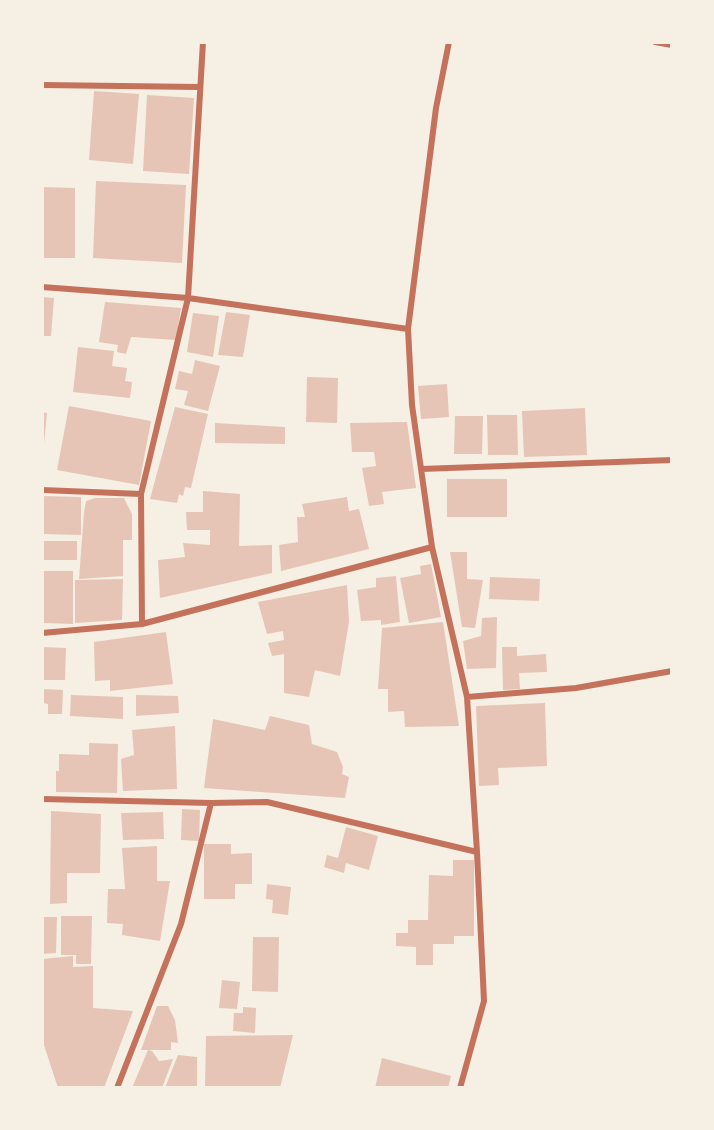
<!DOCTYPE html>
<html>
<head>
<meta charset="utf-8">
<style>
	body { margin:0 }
	#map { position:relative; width:714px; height:1130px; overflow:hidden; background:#f6efe4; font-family:"Alegreya Sans",sans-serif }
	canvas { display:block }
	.frame { position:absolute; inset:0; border:44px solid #f6efe4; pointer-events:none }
</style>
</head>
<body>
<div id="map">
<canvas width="714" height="1130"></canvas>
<div class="frame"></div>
</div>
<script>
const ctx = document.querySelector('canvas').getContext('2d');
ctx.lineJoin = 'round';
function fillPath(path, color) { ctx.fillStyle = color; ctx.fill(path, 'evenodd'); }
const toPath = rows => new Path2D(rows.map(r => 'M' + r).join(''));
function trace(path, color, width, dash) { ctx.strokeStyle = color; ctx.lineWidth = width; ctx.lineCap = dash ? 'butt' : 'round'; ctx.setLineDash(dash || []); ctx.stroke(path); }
const building = toPath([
	[94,91,139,94,133,164,89,160],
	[147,95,194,98,189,174,143,171],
	[96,181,186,185,182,263,93,258],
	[42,187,75,188,75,258,42,258],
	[42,297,54,298,51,336,42,336],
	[105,302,181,308,176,340,131,337,126,354,117,352,118,345,99,342],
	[226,312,250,315,243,357,218,355],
	[193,313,219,316,213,357,187,352],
	[78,347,114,351,112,366,127,368,125,381,132,382,130,398,73,392],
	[195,360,220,366,208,411,184,405,188,391,175,389,179,371,192,374],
	[307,377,338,378,337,423,306,422],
	[447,384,449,417,421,419,418,386],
	[69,406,151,421,139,485,57,470],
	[175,407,208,414,191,488,185,487,183,496,179,494,177,503,150,499],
	[585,408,587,455,524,457,522,411],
	[42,412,47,413,44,444,42,444],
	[487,415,517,415,518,455,488,455],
	[455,416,483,416,482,454,454,454],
	[407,422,416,488,382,492,384,504,369,506,362,468,376,466,374,452,352,452,350,423],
	[215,423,285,427,285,444,215,443],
	[447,479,507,479,507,517,447,517],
	[203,491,240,494,239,546,272,545,272,573,160,598,158,560,185,557,183,543,210,545,210,530,187,530,186,512,203,512],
	[42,496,81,497,81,535,42,534],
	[347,497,349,511,359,509,369,549,281,571,279,545,298,542,297,517,305,517,302,504],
	[95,498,124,498,132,514,132,540,123,540,123,576,79,579,84,512,86,501],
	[42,541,77,541,77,560,42,560],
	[450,552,467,552,467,579,483,580,475,628,462,627],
	[431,564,441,617,409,623,400,578,421,574,420,566],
	[42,571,73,571,73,624,44,623],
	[396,576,400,622,381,625,381,620,361,621,357,590,376,587,376,578],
	[490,577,540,579,539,601,489,599],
	[123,579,122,620,75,623,75,580],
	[347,585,349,622,340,676,315,670,309,697,284,693,284,654,272,656,268,643,284,640,283,631,267,634,258,602],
	[497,617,496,668,467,669,463,641,481,636,482,618],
	[443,622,459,726,405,727,404,711,388,712,388,689,378,689,382,628],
	[166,632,173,684,110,691,110,680,95,681,94,642],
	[42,647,66,648,65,680,42,680],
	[502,647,517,647,517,656,546,654,547,672,519,673,520,689,503,690],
	[42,689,63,690,62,714,48,714,48,704,42,703],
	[71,695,123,697,123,719,70,716],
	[136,695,178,696,179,713,136,716],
	[545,703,547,766,498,768,499,785,479,786,476,706],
	[270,716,309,725,312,744,337,752,343,767,342,774,349,777,345,798,204,788,213,719,265,730],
	[175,726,177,789,123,791,121,759,134,755,132,730],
	[89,743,118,744,117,793,56,792,56,771,59,771,59,754,89,755],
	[182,809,200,810,199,841,181,840],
	[51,811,101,814,100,873,67,873,67,903,50,904],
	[163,812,164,839,123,840,121,813],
	[346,827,378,836,369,870,346,863,344,873,324,867,327,855,338,858],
	[204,844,231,844,231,854,252,853,252,884,235,884,235,899,204,899],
	[157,846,157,881,170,881,160,941,122,935,123,924,107,923,108,889,125,889,122,848],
	[453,860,474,860,474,936,454,936,454,944,433,944,433,965,416,965,416,947,396,946,396,933,408,933,408,920,428,920,429,875,453,876],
	[267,884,291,887,288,915,272,913,273,900,266,899],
	[61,916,92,916,91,964,76,964,76,955,80,955,61,955],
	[42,917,57,917,56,953,42,954],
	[253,937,279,937,278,992,252,991],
	[73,956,73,967,93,966,93,1008,133,1011,104,1088,58,1088,42,1039,42,959],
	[222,980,240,982,237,1009,219,1008],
	[157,1006,168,1006,175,1020,178,1043,171,1042,171,1050,141,1050],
	[243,1007,256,1008,255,1033,233,1031,234,1013,243,1013],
	[293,1035,280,1088,205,1087,206,1036],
	[148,1050,152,1051,159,1061,173,1059,162,1088,132,1088],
	[178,1055,197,1057,197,1088,165,1088],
	[382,1058,451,1076,448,1088,375,1088]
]);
const minor = toPath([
	[655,42,672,45],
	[42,85,199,87],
	[42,287,188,298,408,329],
	[421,469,672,460],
	[42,490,141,494],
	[432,547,467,697,477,852,484,1001,460,1088],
	[142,624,141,494,188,298,203,42],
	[42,633,142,624,432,547,412,405,408,329,436,108,449,42],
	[467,697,576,688,672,671],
	[42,799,211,803,181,924,117,1088],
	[211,803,267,802,477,852]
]);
fillPath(building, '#e6c5b7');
trace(minor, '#c5725c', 6);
</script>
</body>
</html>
